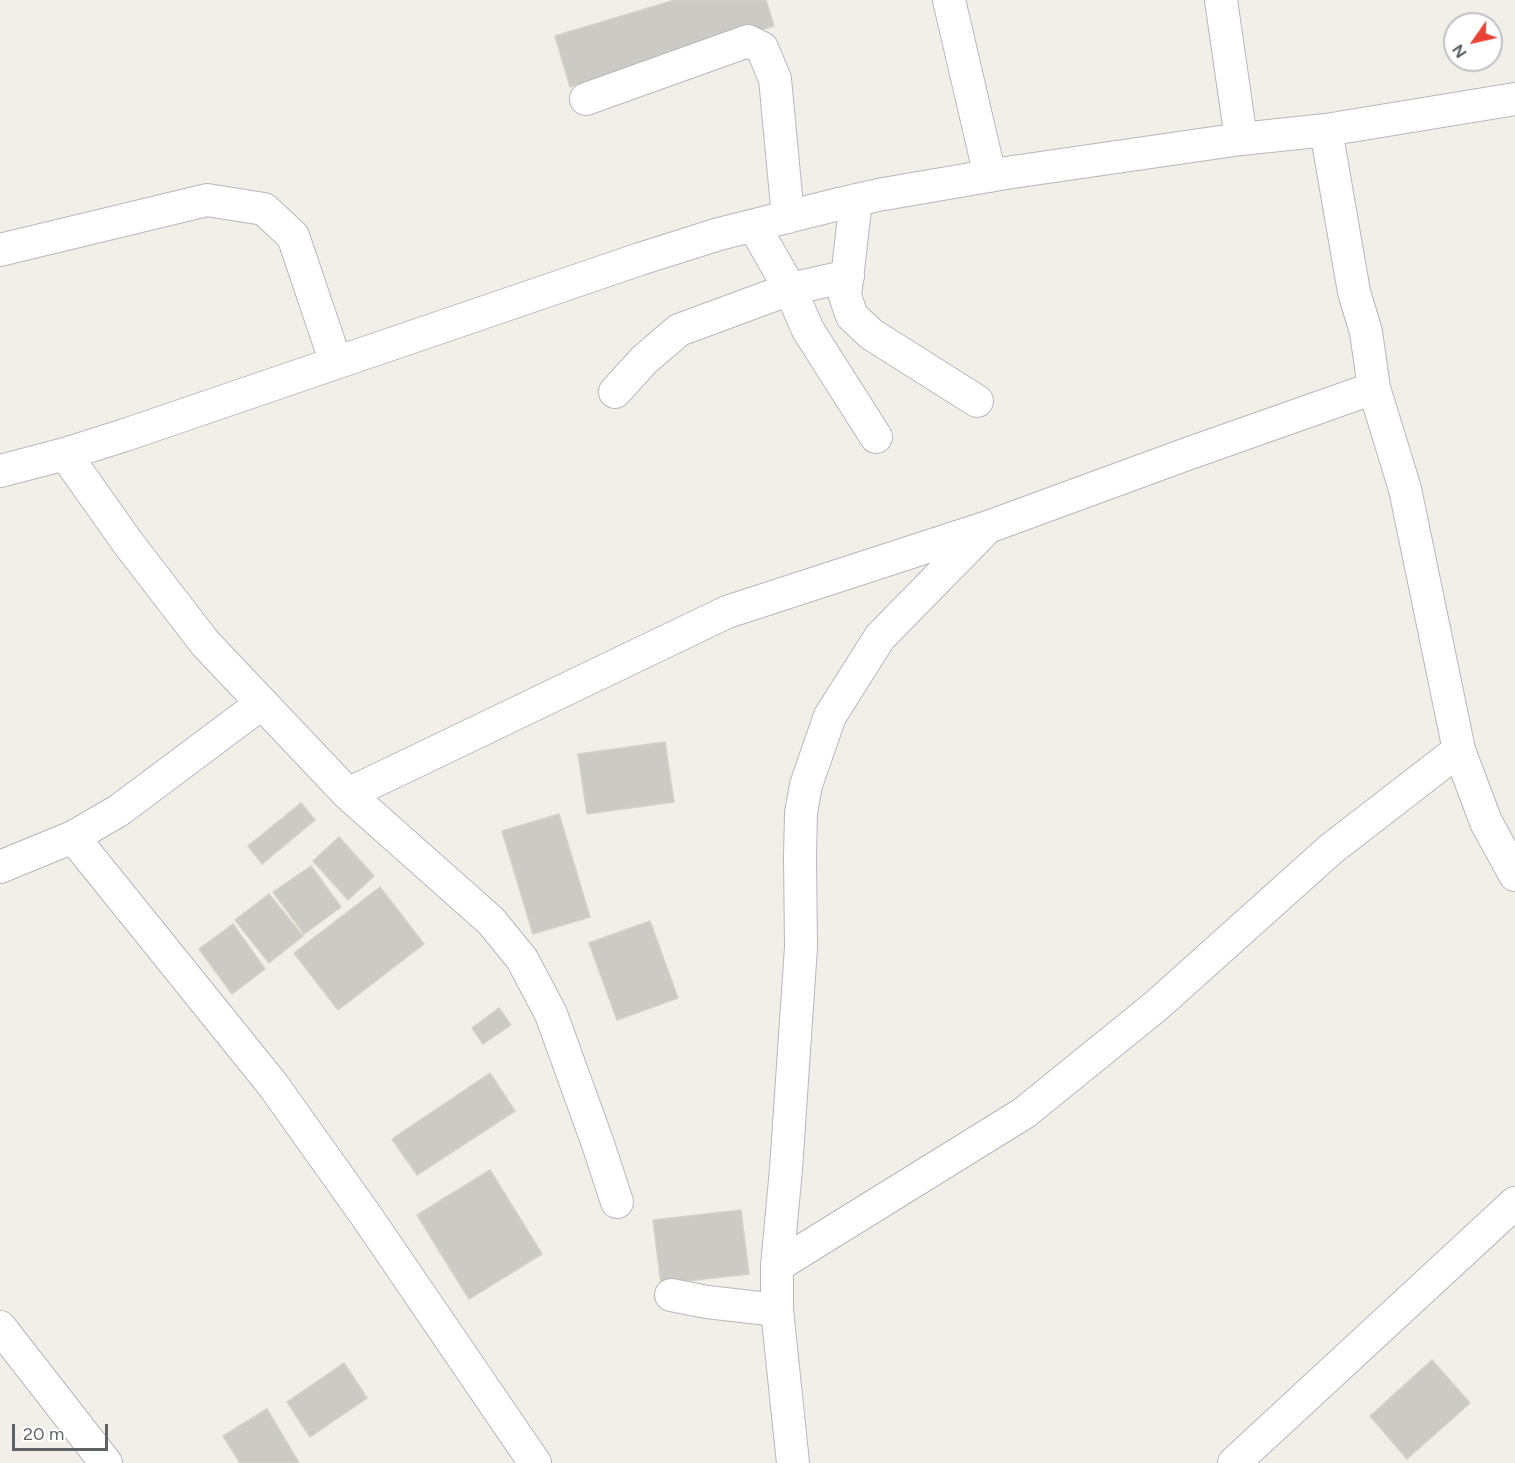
<!DOCTYPE html>
<html>
<head>
<meta charset="utf-8">
<style>
	body { margin:0 }
	#map { position:relative; width:1515px; height:1463px; overflow:hidden; background:#f1efe8; font-family:Figtree,sans-serif }
	canvas { display:block }
	.north { position:absolute; left:1443px; top:12px; width:60px; height:60px; box-sizing:border-box; background:#fff; border:2px solid #bfc1c3; border-radius:50%; rotate:236deg; font-size:16px; font-weight:700; line-height:24px; text-align:center; color:#5f6368 }
	.north::after { content:''; display:block; margin:auto; width:21px; height:27px; background:#ea4335; clip-path:polygon(50% 0,100% 100%,50% 72%,0 100%) }
	.scale { position:absolute; left:12px; top:1424px; width:96px; height:27px; box-sizing:border-box; border:3px solid #5f6368; border-top:0; padding-left:8px; font-size:18px; line-height:21px; white-space:nowrap; color:#5f6368; -webkit-text-stroke:4px #fff; paint-order:stroke }
</style>
</head>
<body>
<div id="map">
<canvas width="1515" height="1463"></canvas>
<div class="north">N</div>
<div class="scale">20 m</div>
</div>
<script>
const ctx = document.querySelector('canvas').getContext('2d');
ctx.lineJoin = 'round';
function fillPath(path, color) { ctx.fillStyle = color; ctx.fill(path, 'evenodd'); }
const toPath = rows => new Path2D(rows.map(r => 'M' + r).join(''));
function trace(path, color, width, dash) { ctx.strokeStyle = color; ctx.lineWidth = width; ctx.lineCap = dash ? 'butt' : 'round'; ctx.setLineDash(dash || []); ctx.stroke(path); }
const building = toPath([
	[675,0,766,0,774,26,570,87,555,36,675,0],
	[665,742,674,802,587,814,578,754,665,742],
	[301,803,315,820,262,864,248,846,301,803],
	[559,814,590,917,533,934,502,831,559,814],
	[339,837,374,876,348,900,313,861,339,837],
	[311,866,341,907,304,934,273,892,311,866],
	[380,887,424,944,338,1010,294,953,380,887],
	[269,894,303,936,269,963,235,920,269,894],
	[650,921,678,998,617,1020,589,943,650,921],
	[233,924,265,969,232,994,199,949,233,924],
	[499,1008,511,1025,483,1044,472,1028,499,1008],
	[490,1073,515,1111,417,1175,392,1139,490,1073],
	[490,1170,542,1254,469,1299,417,1215,490,1170],
	[741,1210,749,1274,661,1284,653,1220,741,1210],
	[1432,1360,1470,1403,1407,1459,1370,1416,1432,1360],
	[344,1363,367,1398,310,1437,287,1402,344,1363],
	[267,1409,299,1463,240,1463,223,1436,267,1409]
]);
const minor = toPath([
	[949,0,990,176],
	[1221,0,1241,139],
	[586,99,748,41,762,48,775,79,788,217],
	[1326,130,1354,292,1366,332,1374,388,1405,489,1459,750,1486,822,1515,875],
	[856,200,845,296,852,316,871,334,977,401],
	[754,226,790,289,808,330,876,437],
	[0,250,207,200,264,209,293,236,336,363],
	[615,392,644,360,679,330,790,289,848,276],
	[65,454,128,543,205,643,348,794,491,921,522,959,551,1014,598,1144,617,1202],
	[0,471,65,454,125,435,640,259,719,234,835,205,878,195,1006,173,1241,139,1326,130,1515,99],
	[348,794,727,612,988,527,1187,454,1374,388],
	[73,837,273,1085,367,1217,535,1463],
	[0,867,73,837,118,811,261,704],
	[777,1266,1024,1113,1156,1006,1331,849,1459,750],
	[671,1295,707,1302,777,1310],
	[0,1327,106,1463],
	[793,1463,777,1310,777,1266,786,1169,801,947,800,857,801,813,806,785,830,716,880,637,984,531],
	[1234,1463,1515,1203]
]);
fillPath(building, '#cccac5');
trace(building, '#d6d1c6', 1.5);
trace(minor, '#b5b8bc', 34);
trace(minor, '#fff', 32);
</script>
</body>
</html>
